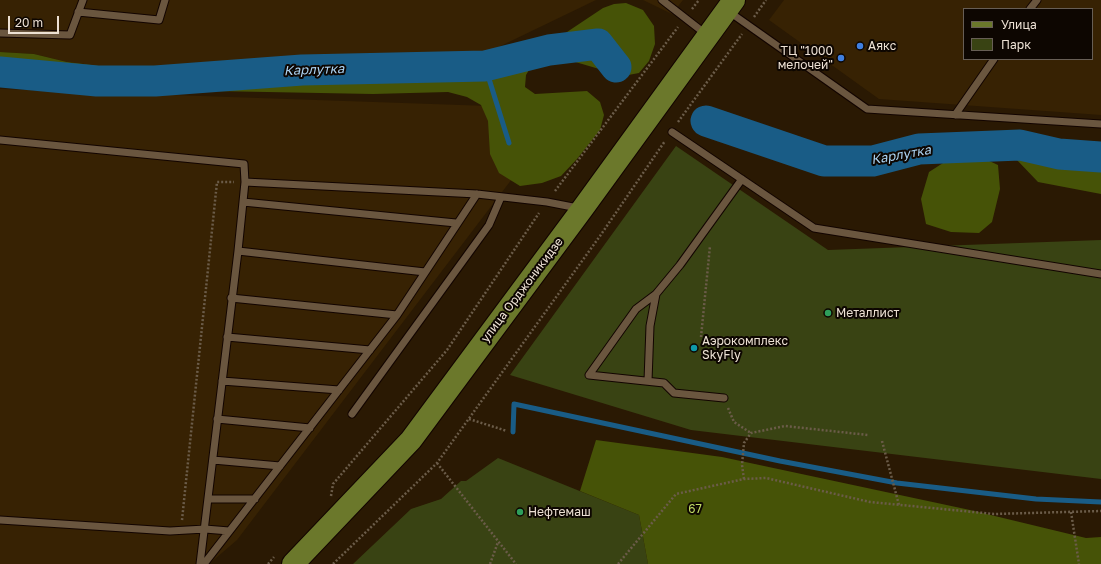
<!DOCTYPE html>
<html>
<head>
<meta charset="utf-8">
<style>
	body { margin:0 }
	#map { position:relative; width:1101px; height:564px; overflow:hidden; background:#2a1903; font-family:"Golos Text",sans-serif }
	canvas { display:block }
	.legend { position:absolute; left:963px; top:8px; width:130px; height:52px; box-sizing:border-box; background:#0d0601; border:1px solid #675e55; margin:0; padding:5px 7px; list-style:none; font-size:12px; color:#ede1d4 }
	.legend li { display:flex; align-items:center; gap:8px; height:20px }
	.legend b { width:20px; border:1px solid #675e55 }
	.scale { position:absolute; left:8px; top:16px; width:51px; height:18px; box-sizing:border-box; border:2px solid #ede1d4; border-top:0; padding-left:5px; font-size:12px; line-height:14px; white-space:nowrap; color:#ede1d4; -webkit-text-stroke:3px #0d0601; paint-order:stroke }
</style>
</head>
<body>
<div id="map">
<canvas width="1101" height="564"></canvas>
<ul class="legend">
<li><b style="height:5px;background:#6b782b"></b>Улица</li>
<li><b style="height:11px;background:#394313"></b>Парк</li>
</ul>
<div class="scale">20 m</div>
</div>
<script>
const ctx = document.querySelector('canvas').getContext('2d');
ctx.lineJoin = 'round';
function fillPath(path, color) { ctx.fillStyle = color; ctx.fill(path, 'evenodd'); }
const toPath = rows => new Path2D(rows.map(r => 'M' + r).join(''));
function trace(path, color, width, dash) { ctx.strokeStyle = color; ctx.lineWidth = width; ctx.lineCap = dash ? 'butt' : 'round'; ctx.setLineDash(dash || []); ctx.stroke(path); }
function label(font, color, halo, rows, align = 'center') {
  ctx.font = font + ' "Golos Text",sans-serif'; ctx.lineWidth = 4; ctx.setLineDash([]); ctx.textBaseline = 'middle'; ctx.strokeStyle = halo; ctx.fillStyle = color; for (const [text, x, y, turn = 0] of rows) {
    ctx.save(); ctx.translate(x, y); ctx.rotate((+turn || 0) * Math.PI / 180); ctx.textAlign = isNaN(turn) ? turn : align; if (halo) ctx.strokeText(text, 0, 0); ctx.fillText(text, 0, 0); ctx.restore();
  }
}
const built = toPath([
	[0,0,596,0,484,54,300,56,157,73,67,62,34,54,0,52],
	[643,0,683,0,672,14],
	[784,0,1101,0,1101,115,879,99,769,20],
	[964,9,1092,9,1092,59,964,59],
	[0,89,518,107,531,154,237,540,209,564,0,564]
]);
const green = toPath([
	[676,146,828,250,1101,240,1101,479,691,430,510,375],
	[498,458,639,515,648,564,353,564,411,509,441,499,461,481,466,481]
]);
const forest = toPath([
	[626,3,643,10,654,26,655,44,649,61,639,73,623,76,572,61,544,62,532,65,526,75,525,87,535,94,587,91,600,102,604,115,600,130,577,159,561,176,542,183,520,186,499,173,490,154,488,121,481,105,467,97,448,92,373,94,0,87,0,52,34,54,67,62,157,73,300,56,484,54,542,44,561,36,603,8,614,4],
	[1031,155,1101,164,1101,194,1038,182,1016,159],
	[972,157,985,159,998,165,1000,189,992,222,979,233,951,232,926,224,921,199,929,172,943,163],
	[596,440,722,457,970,510,1086,538,1101,537,1101,564,648,564,639,515,580,491]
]);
const stream = toPath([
	[485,66,509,143],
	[513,432,514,404,780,461,897,483,1036,499,1101,502]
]);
const river = toPath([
	[0,72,97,81,155,81,302,70,485,66,549,50,598,44,616,67],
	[706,121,824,161,873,161,919,149,1020,145,1059,154,1101,157]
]);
const path = toPath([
	[692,9,699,0],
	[754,17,766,0],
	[678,122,742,34],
	[555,191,678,27],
	[701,337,710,246],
	[728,408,734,422,751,433],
	[469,419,507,431],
	[882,441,899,505],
	[437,463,516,564],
	[744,479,742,465,744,443,751,433,785,426,868,435],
	[331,496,333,484,447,350,539,213],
	[1071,512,1079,564],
	[182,520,217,182,234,182],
	[268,564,274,557],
	[333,564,437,463,600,236,665,141],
	[490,564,498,542],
	[618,564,676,494,744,479,766,478,870,502,994,514,1101,511]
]);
const service = toPath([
	[662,0,707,35],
	[1030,9,1037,0],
	[728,11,867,109,1101,124],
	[78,12,159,20,165,0],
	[0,33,70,35,83,0],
	[955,115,994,59],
	[672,132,814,228,1101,274],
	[0,140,244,164,245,182],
	[243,202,456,223],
	[238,251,425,272],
	[231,298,397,315],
	[227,337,370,350],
	[222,381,339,390],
	[648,381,650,326,656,294],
	[724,398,674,393,664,383,589,375,636,309,656,294,680,265,742,179],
	[352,414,489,225,501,197],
	[217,419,310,428],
	[213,460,280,466],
	[208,499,255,499],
	[0,520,170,531,205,529,229,531],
	[200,564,238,251,245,182,477,194,547,202,578,208],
	[204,564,397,315,477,194]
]);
const primary = toPath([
	[293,564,411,440,583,208,734,0]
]);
const markers = [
	[860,46,4,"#3f7fe0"],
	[841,58,4,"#3f7fe0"],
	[828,313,4,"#2e9e5b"],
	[694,348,4,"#0f9aa8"],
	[520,512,4,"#2e9e5b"]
];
const poiNames = [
	["Аякс",868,46],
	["ТЦ \"1000",833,51,"right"],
	["мелочей\"",833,65,"right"],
	["Металлист",836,313],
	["Аэрокомплекс",702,341],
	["SkyFly",702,355],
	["Нефтемаш",528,512]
];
const streetNames = [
	["улица Орджоникидзе",522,290,-53]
];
const parkNames = [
	["67",695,509]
];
const waterNames = [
	["Карлутка",314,70,-2],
	["Карлутка",901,155,-10]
];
fillPath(built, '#372203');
fillPath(green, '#394313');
fillPath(forest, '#465307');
trace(stream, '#195c86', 5);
trace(river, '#195c86', 31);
trace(service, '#120400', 9);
trace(primary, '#120400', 24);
trace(path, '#6b5c49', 2.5, [2, 2]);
trace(service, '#6a563f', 7);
trace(primary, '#6b782b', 22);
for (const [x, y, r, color] of markers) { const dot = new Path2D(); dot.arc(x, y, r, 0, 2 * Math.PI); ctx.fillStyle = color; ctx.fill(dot); trace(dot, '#0d0601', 1.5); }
label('12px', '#ede1d4', '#0d0601', poiNames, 'left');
label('12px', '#ede1d4', '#0d0601', streetNames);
label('12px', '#c2dc65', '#0d0601', parkNames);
label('italic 13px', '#add4f3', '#0d0601', waterNames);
</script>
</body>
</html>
